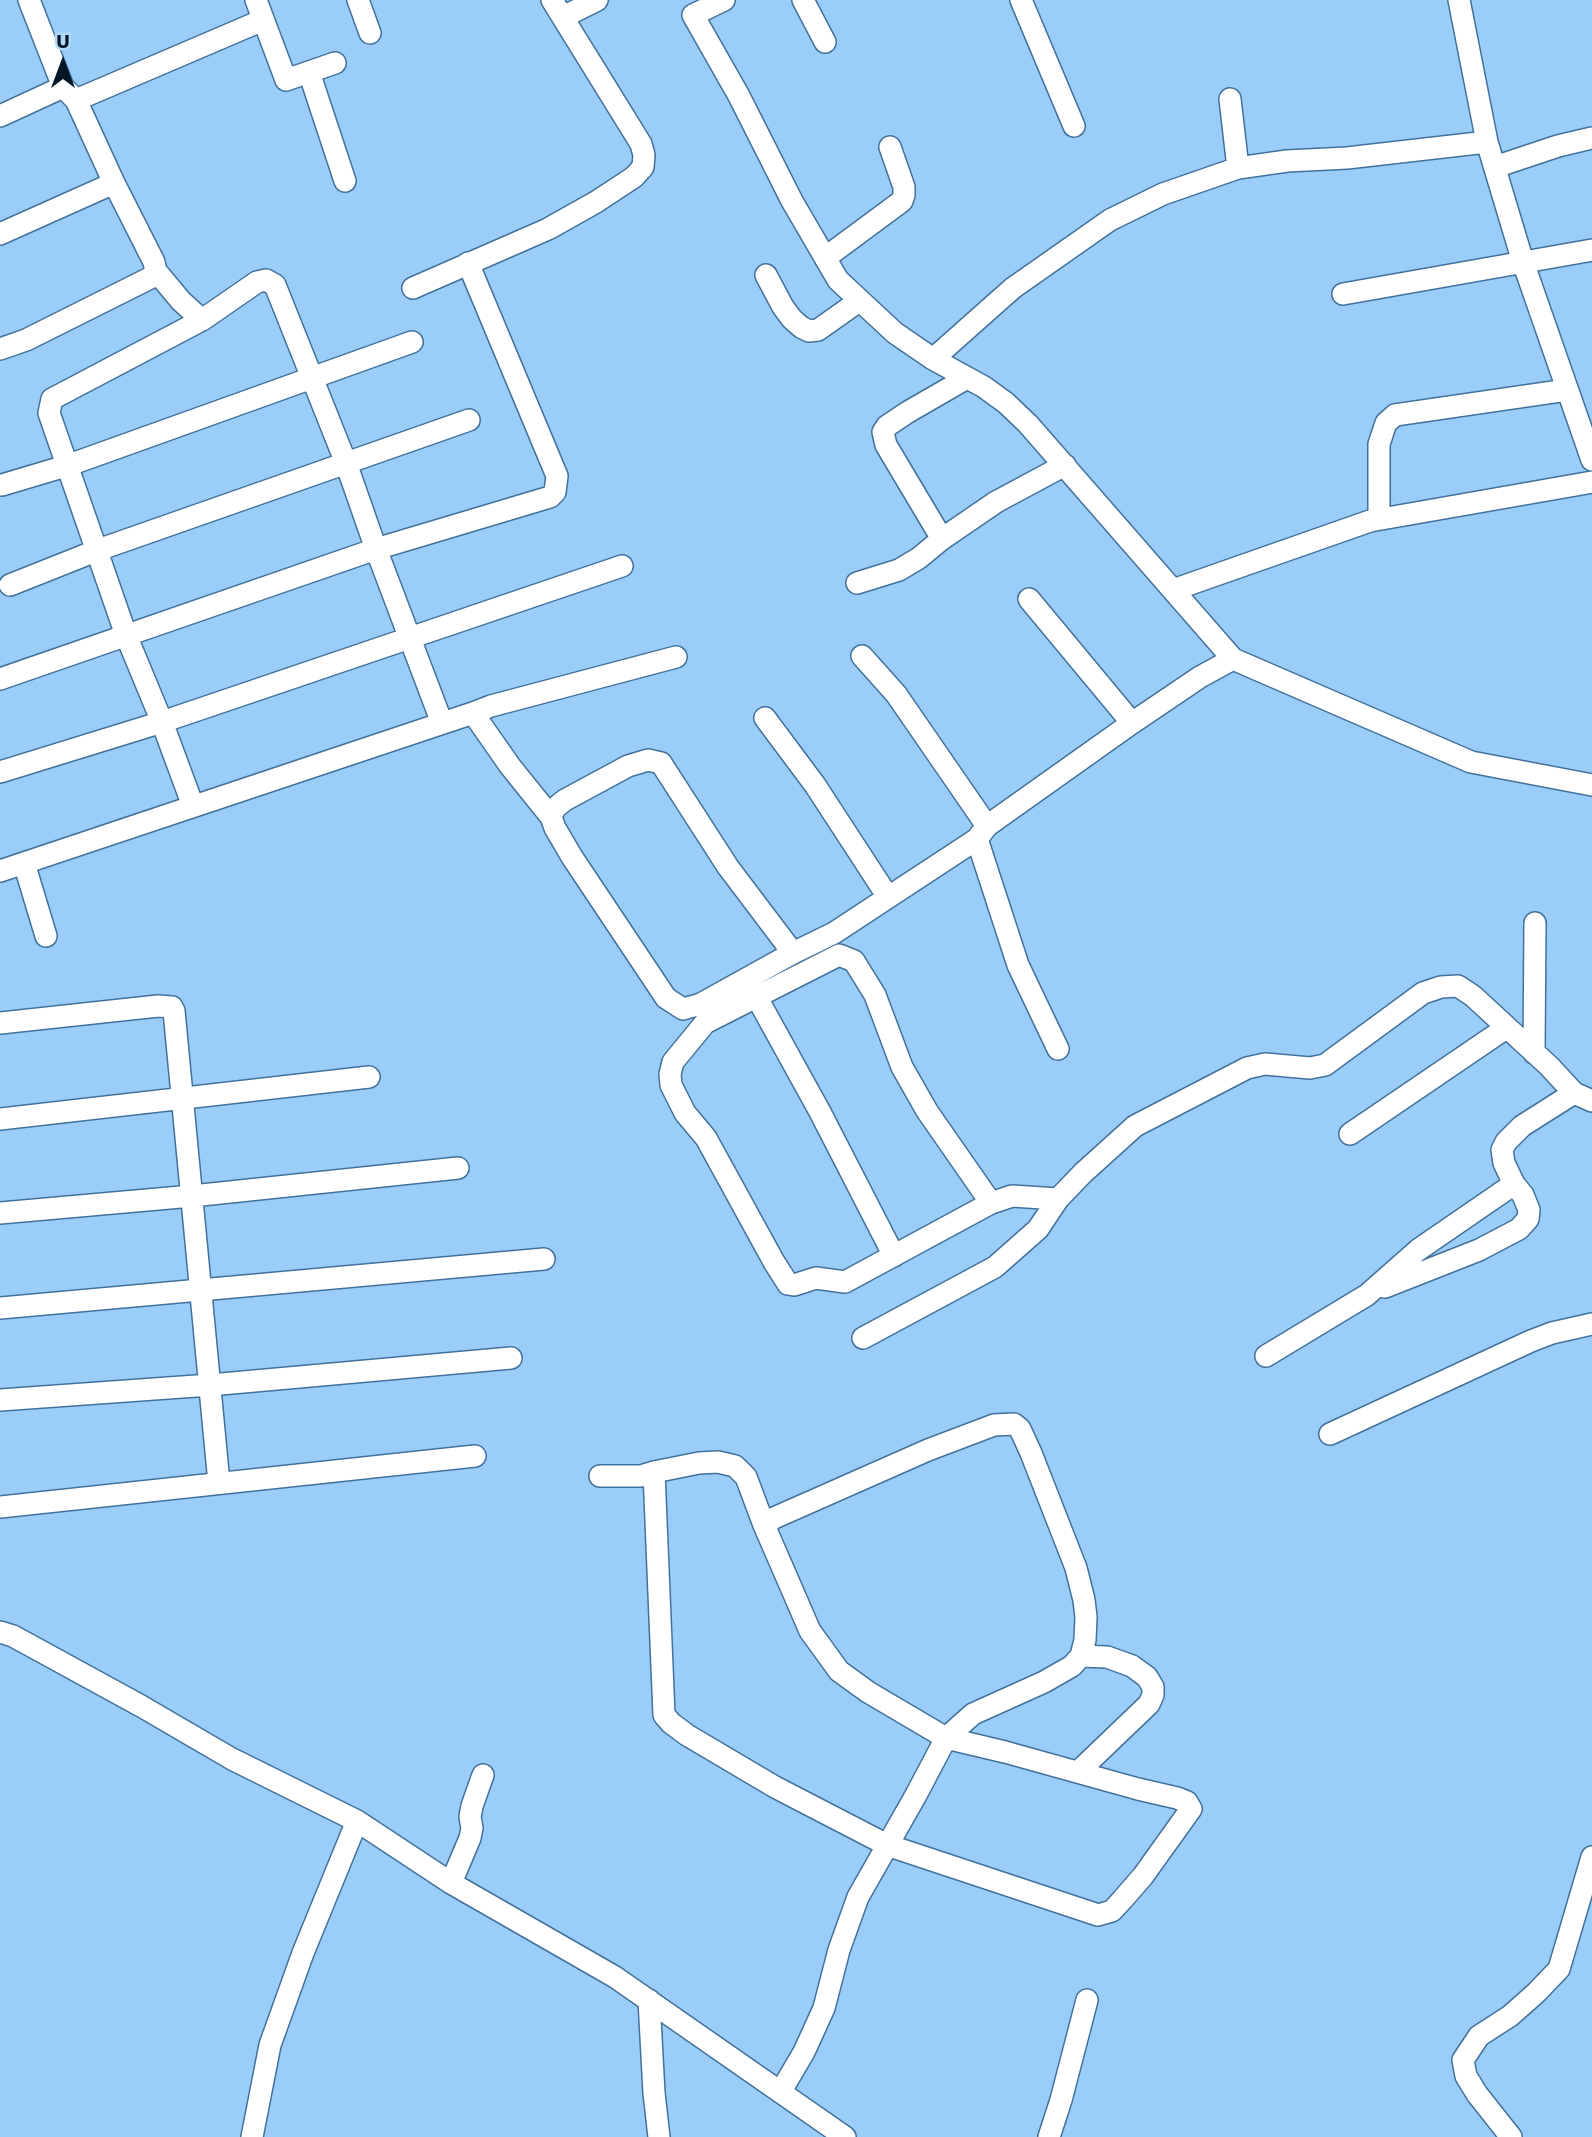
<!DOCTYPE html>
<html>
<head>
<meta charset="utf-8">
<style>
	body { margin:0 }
	#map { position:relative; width:1592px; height:2137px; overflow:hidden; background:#9acdfa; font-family:"Work Sans",sans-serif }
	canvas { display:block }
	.north { position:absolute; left:28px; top:28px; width:70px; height:70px; -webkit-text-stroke:5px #b0d9fd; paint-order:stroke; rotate:0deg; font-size:19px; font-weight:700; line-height:28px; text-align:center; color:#041727 }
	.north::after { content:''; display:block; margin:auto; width:24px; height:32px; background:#041727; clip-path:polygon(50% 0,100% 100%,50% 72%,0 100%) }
</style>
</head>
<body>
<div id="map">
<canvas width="1592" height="2137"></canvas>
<div class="north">U</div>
</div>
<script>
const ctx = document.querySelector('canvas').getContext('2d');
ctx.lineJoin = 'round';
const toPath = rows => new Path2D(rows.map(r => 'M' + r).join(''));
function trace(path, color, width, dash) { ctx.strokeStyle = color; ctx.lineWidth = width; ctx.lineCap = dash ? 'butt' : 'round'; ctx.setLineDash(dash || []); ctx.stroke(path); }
const minor = toPath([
	[29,0,63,87,76,100,114,183,154,262,156,271,181,301,202,320,257,282,266,280,275,285,346,463,376,549,442,723],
	[256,0,286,80,335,63],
	[358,0,370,33],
	[724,0,693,15,739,96,792,201,838,280,895,333,933,359,984,387,1006,403,1028,424,1233,659,1471,762,1592,785],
	[803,0,825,42],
	[1021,0,1074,126],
	[1459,0,1487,142,1523,262,1592,460],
	[563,17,597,0],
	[309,72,345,181],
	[1230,99,1238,168],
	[76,100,263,20],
	[0,116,63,87],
	[1495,167,1558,146,1592,138],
	[0,234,114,183],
	[825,258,902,201,904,195,904,187,890,147],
	[766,275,783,307,792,319,801,327,809,331,818,330,859,301],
	[413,288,548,229,596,202,634,177,643,167,644,155,641,144,552,0],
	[1343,294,1592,250],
	[0,349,26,340,150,278,156,271],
	[933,359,1013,288,1110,220,1163,194,1238,168,1287,161,1347,158,1487,142],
	[967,378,908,412,887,426,883,432,886,445,942,539,996,502,1065,465],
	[2,485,69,465,412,342],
	[1379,519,1379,444,1386,423,1395,415,1567,390],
	[857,583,899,570,919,558,942,539],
	[10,585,98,550,469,420],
	[1173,590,1370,521,1592,482],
	[1029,599,1132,723],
	[862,656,896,694,987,826],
	[0,679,376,549,550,497,555,492,557,476,468,263],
	[765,718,815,785,888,897],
	[0,772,162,722,622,566],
	[193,806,162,722,126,635,49,413,52,399,202,320],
	[551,817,510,766,473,713,491,706,676,657],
	[977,839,1018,965,1058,1049],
	[24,863,46,936],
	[0,871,473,713],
	[793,953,728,867,661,763,648,760,628,766,565,800,555,808,551,817,555,828,572,857,666,998,683,1009,701,1004,793,953,834,933,977,839,987,826,1132,723,1200,677,1233,659],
	[756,996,820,1112,894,1256],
	[0,1023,158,1006,172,1007,174,1011,219,1483],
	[1534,1053,1535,923],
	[0,1119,369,1077],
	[1350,1134,1506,1028],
	[991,1203,927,1111,902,1067,875,995,854,961,839,955,705,1023,673,1062,670,1074,671,1085,685,1113,706,1138,774,1262,788,1284,794,1285,816,1278,845,1282,991,1203,1012,1196,1058,1199],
	[0,1213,192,1196,458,1168],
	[1385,1287,1479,1250,1519,1229,1528,1219,1529,1210,1523,1195,1514,1184],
	[0,1308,544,1259],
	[863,1338,995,1267,1038,1229,1058,1199,1083,1173,1135,1126,1247,1068,1265,1064,1310,1068,1325,1065,1423,993,1441,987,1458,986,1473,996,1549,1066,1574,1093,1592,1101],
	[1266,1356,1367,1295,1418,1250,1514,1184,1504,1163,1502,1150,1506,1142,1522,1126,1574,1093],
	[0,1400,210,1385,511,1358],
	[1330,1434,1531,1341,1552,1333,1592,1324],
	[600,1476,641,1476,654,1472,699,1463,718,1462,735,1466,746,1477,764,1525,810,1631,839,1671,868,1692,946,1738,1005,1752,1138,1789,1177,1798,1187,1802,1191,1809,1143,1876,1123,1899,1112,1911,1098,1915,887,1845,775,1787,687,1735,671,1723,664,1715,654,1472],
	[0,1507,475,1456],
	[764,1525,774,1518,928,1450,994,1425,1014,1424,1020,1429,1031,1453,1076,1568,1084,1600,1086,1617,1085,1640,1081,1656,1072,1666,1044,1682,973,1714,946,1738,916,1795,858,1897,839,1950,824,2008,804,2052,781,2091],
	[0,1632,13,1636,141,1706,232,1759,357,1821,451,1883,615,1977,845,2137],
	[1078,1772,1149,1704,1153,1695,1153,1687,1147,1677,1132,1666,1107,1657,1081,1656],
	[451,1883,470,1838,472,1828,470,1817,472,1806,483,1775],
	[649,2000,654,2093,659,2137],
	[252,2137,270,2045,303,1953,357,1821],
	[1049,2137,1061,2100,1087,2000],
	[1511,2137,1477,2094,1466,2076,1463,2060,1479,2036,1510,2016,1536,1993,1559,1969,1592,1857]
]);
trace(minor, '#42729b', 24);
trace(minor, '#fff', 21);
</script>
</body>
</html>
